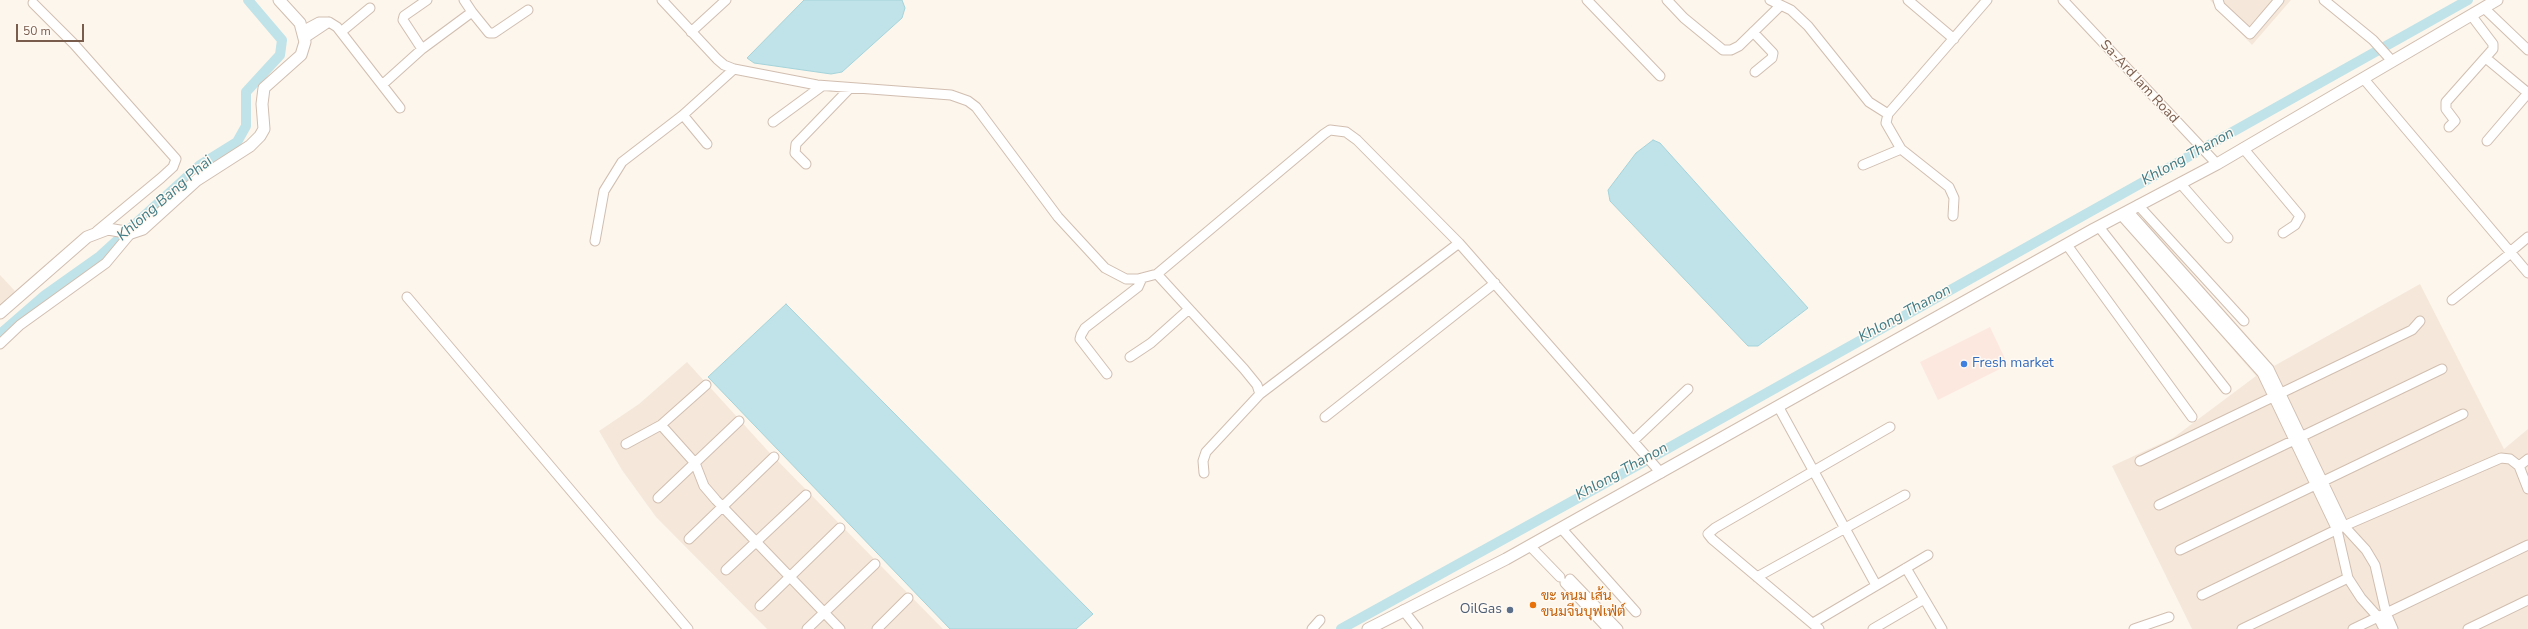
<!DOCTYPE html>
<html>
<head>
<meta charset="utf-8">
<style>
	body { margin:0 }
	#map { position:relative; width:2528px; height:629px; overflow:hidden; background:#fdf6ec; font-family:"Nunito Sans",sans-serif }
	canvas { display:block }
	.scale { position:absolute; left:16px; top:24px; width:68px; height:18px; box-sizing:border-box; border:2px solid #7a5c4d; border-top:0; padding-left:5px; font-size:12px; line-height:14px; white-space:nowrap; color:#7a5c4d; -webkit-text-stroke:3px #fffaf3; paint-order:stroke }
</style>
</head>
<body>
<div id="map">
<canvas width="2528" height="629"></canvas>
<div class="scale">50 m</div>
</div>
<script>
const ctx = document.querySelector('canvas').getContext('2d');
ctx.lineJoin = 'round';
function fillPath(path, color) { ctx.fillStyle = color; ctx.fill(path, 'evenodd'); }
const toPath = rows => new Path2D(rows.map(r => 'M' + r).join(''));
function trace(path, color, width, dash) { ctx.strokeStyle = color; ctx.lineWidth = width; ctx.lineCap = dash ? 'butt' : 'round'; ctx.setLineDash(dash || []); ctx.stroke(path); }
function label(font, color, halo, rows, align = 'center') {
  ctx.font = font + ' "Nunito Sans",Sarabun,sans-serif'; ctx.lineWidth = 3; ctx.setLineDash([]); ctx.textBaseline = 'middle'; ctx.strokeStyle = halo; ctx.fillStyle = color; for (const [text, x, y, turn = 0] of rows) {
    ctx.save(); ctx.translate(x, y); ctx.rotate((+turn || 0) * Math.PI / 180); ctx.textAlign = isNaN(turn) ? turn : align; if (halo) ctx.strokeText(text, 0, 0); ctx.fillText(text, 0, 0); ctx.restore();
  }
}
const residential = toPath([
	[2210,0,2291,0,2252,45],
	[2144,219,2274,366,2420,284,2504,449,2528,429,2528,629,2192,629,2112,466,2173,438,2256,376,2128,229],
	[0,275,15,291,0,304],
	[687,362,768,451,943,629,767,629,656,517,622,470,599,431,639,404]
]);
const commercial = toPath([
	[1990,327,2008,365,1938,400,1920,362]
]);
const water = toPath([
	[804,0,902,0,905,8,902,18,842,72,831,74,754,63,747,58,804,0],
	[1653,140,1660,143,1808,308,1758,346,1748,346,1610,201,1608,190,1636,153,1653,140],
	[786,304,1093,614,1076,629,950,629,708,377,786,304]
]);
const canal = toPath([
	[0,334,45,295,100,256,200,165,237,142,246,126,246,92,280,55,282,40,248,0],
	[1341,629,1656,455,2468,0]
]);
const minor = toPath([
	[464,0,472,12],
	[662,0,717,59,724,65,734,69,817,85,951,95,968,101,976,107,1058,217,1105,268,1126,279,1138,279,1157,274,1324,134,1330,130,1346,132,1357,140,1459,243,1661,473],
	[1587,0,1660,76],
	[1667,0,1684,18,1723,50,1731,50,1739,46,1780,6],
	[1770,0,1791,10,1808,26,1869,102,1888,114],
	[1908,0,1954,39],
	[2063,0,2217,164],
	[2218,0,2220,6,2250,34,2279,0],
	[2324,0,2373,40,2392,61],
	[33,3,74,44,176,159,173,167,161,178,97,231],
	[2484,8,2528,50],
	[329,22,337,27,400,108],
	[304,30,319,22,329,22,305,38],
	[341,32,370,8],
	[691,32,726,0],
	[1753,32,1773,53,1772,58,1755,72],
	[422,49,403,20,404,16,427,0],
	[2487,59,2528,93],
	[2363,78,2528,273],
	[382,85,422,49,472,12,489,33,494,33,528,10],
	[683,115,707,144],
	[773,122,822,86],
	[2449,127,2455,121,2446,109,2446,102,2493,49,2493,44,2471,15],
	[2487,141,2528,93],
	[2243,148,2300,216,2295,225,2283,233],
	[806,164,795,153,796,144,850,88],
	[1863,165,1901,149],
	[2180,183,2228,238],
	[2138,205,2244,321],
	[2128,211,2269,369,2344,526,2366,550,2375,565,2386,613,2393,629],
	[2121,215,2262,373,2337,530,2348,578,2361,598,2378,617,2384,629],
	[1953,216,1954,198,1949,187,1901,149,1886,123,1888,114,1987,0],
	[2099,227,2226,389],
	[595,241,604,191,622,162,683,115,734,69],
	[2067,245,2192,417],
	[2510,252,2528,237],
	[1157,274,1244,369,1257,385,1260,394,1206,452,1203,461,1204,473],
	[407,297,688,629],
	[2452,300,2511,253],
	[0,344,20,325,106,263,131,233],
	[1130,357,1151,343,1189,309],
	[1107,374,1080,339,1081,335,1085,328,1138,287,1142,278],
	[1260,394,1459,243],
	[1778,406,1876,585],
	[1325,417,1495,283],
	[661,425,695,463,704,486,716,500,840,629],
	[1633,441,1688,389],
	[626,444,661,425,706,385],
	[2140,461,2412,330,2420,321],
	[2519,466,2528,459],
	[658,498,739,421],
	[2159,505,2442,369],
	[1561,528,1636,612],
	[689,539,774,457],
	[1530,546,1560,577],
	[2180,550,2463,414],
	[1906,568,1942,629],
	[726,570,806,495],
	[1757,577,1905,495],
	[1570,579,1618,629],
	[1565,583,1608,629],
	[2202,595,2344,526,2501,458,2510,459,2519,466,2528,489],
	[760,606,840,528],
	[1403,610,1418,629],
	[1813,623,1928,555],
	[807,629,875,564],
	[877,629,908,598],
	[1312,629,1320,620],
	[1819,629,1712,539,1708,534,1715,528,1890,427],
	[1873,629,1924,599],
	[2134,629,2169,617],
	[2242,629,2348,578],
	[2353,629,2528,545],
	[2468,629,2528,600]
]);
const tertiary = toPath([
	[0,313,87,237,108,229,131,233,143,229,197,180,250,146,260,136,264,129,262,104,264,88,301,55,305,42,300,23,279,0],
	[1368,629,1506,559,2094,229,2217,164,2497,0]
]);
const markers = [
	[1964,364,4,"#3f7fe0"],
	[1533,605,4,"#e8710a"],
	[1510,610,4,"#5c6f8a"]
];
const streetNames = [
	["Sa-Ard Iam Road",2139,82,47]
];
const shopNames = [
	["Fresh market",1972,364]
];
const foodNames = [
	["ขะ หนม เส้น",1541,597],
	["ขนมจีนบุฟเฟ่ต์",1541,613]
];
const serviceNames = [
	["OilGas",1502,610]
];
const waterNames = [
	["Khlong Thanon",2188,157,-29],
	["Khlong Bang Phai",165,199,-41],
	["Khlong Thanon",1905,314,-29],
	["Khlong Thanon",1622,472,-29]
];
fillPath(residential, '#f5e8da');
fillPath(commercial, '#fde8e0');
fillPath(water, '#bfe3e8');
trace(water, '#a5d3da', 1);
trace(canal, '#bfe3e8', 10);
trace(minor, '#d1beb0', 11);
trace(tertiary, '#d1beb0', 13);
trace(minor, '#fff', 9);
trace(tertiary, '#fff', 11);
for (const [x, y, r, color] of markers) { const dot = new Path2D(); dot.arc(x, y, r, 0, 2 * Math.PI); ctx.fillStyle = color; ctx.fill(dot); trace(dot, '#fffaf3', 1.5); }
label('14px', '#7a5c4d', '#fffaf3', streetNames);
label('14px', '#366cbe', '#fffaf3', shopNames, 'left');
label('14px', '#c56008', '#fffaf3', foodNames, 'left');
label('14px', '#4e5e75', '#fffaf3', serviceNames, 'right');
label('italic 15px', '#437c86', '#fffaf3', waterNames);
</script>
</body>
</html>
